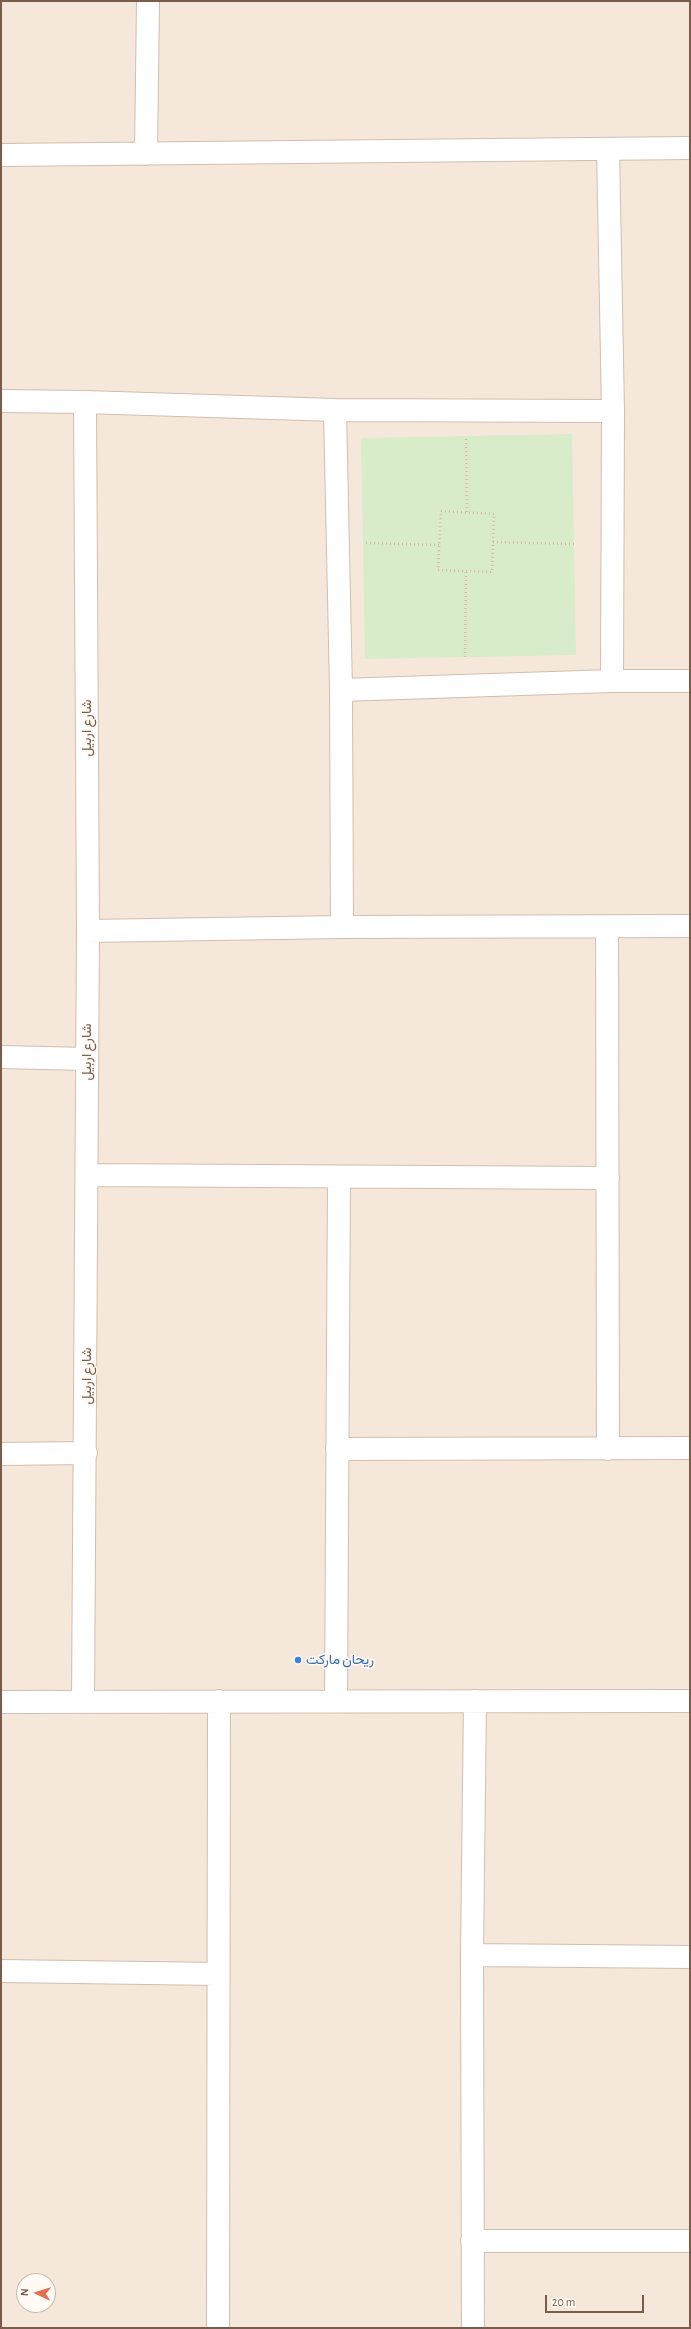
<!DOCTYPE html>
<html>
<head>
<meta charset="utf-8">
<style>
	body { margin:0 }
	#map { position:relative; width:691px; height:2329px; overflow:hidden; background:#fdf6ec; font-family:"Alegreya Sans",sans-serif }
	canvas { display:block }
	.frame { position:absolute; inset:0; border:2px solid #7a5c4d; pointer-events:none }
	.north { position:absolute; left:16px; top:2273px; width:40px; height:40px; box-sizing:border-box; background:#fffaf3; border:1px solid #cabbb1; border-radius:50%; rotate:274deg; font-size:11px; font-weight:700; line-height:16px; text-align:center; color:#7a5c4d }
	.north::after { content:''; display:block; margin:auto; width:14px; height:18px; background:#e76f51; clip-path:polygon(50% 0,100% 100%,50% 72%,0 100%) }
	.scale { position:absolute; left:545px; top:2295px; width:99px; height:18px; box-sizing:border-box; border:2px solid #7a5c4d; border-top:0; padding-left:5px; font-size:12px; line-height:14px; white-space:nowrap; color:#7a5c4d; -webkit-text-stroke:3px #fffaf3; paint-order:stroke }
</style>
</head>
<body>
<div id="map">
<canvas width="691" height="2329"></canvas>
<div class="frame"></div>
<div class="north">N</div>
<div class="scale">20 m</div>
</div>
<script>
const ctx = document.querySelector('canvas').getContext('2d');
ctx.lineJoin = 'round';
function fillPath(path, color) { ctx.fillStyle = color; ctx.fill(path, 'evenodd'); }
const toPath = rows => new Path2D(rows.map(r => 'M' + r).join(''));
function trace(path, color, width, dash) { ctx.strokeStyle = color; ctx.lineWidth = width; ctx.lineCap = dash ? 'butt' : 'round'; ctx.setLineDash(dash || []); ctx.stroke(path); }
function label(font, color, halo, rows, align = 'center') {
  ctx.font = font + ' "Alegreya Sans",Vazirmatn,sans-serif'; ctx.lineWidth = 3; ctx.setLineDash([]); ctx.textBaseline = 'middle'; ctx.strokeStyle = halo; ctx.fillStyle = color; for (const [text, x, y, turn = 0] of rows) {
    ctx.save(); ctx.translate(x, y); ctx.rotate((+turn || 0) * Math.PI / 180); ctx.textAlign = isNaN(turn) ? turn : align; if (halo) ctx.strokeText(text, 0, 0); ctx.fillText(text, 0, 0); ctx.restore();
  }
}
const residential = toPath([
	[1,1,690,1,690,2328,1,2328],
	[24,2281,48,2281,48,2305,24,2305]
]);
const green = toPath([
	[572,434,576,655,365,659,361,438]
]);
const path = toPath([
	[466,439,467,512],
	[441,511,494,514,492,572,438,570,441,511],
	[493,542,574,544],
	[366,543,440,545],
	[465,657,466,571]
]);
const minor = toPath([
	[608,149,613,411,612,681],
	[146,154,148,1],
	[1,155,690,148],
	[1,401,85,402,335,410,613,411],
	[335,410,341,690,342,927],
	[341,690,612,681,690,681],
	[607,927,608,1449],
	[88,931,342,927,690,926],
	[1,1057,86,1059],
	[88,1175,608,1178],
	[337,1449,690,1448],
	[1,1454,86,1453],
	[336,1701,339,1177],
	[1,1702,690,1701],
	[83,1702,88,931,85,402],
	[472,1955,690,1957],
	[1,1971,218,1974],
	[472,2241,690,2241],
	[218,2328,219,1701],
	[473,2328,472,1955,475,1701]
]);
const markers = [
	[298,1660,4,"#3f7fe0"]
];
const streetNames = [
	["شارع اربيل",87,728,-90],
	["شارع اربيل",87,1052,-90],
	["شارع اربيل",87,1376,-90]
];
const shopNames = [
	["ريحان ماركت",306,1660]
];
fillPath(residential, '#f5e8da');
fillPath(green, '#d8ecc9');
trace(minor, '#d1beb0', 24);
trace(path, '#d9b8a5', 2.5, [1, 3]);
trace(minor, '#fff', 22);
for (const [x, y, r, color] of markers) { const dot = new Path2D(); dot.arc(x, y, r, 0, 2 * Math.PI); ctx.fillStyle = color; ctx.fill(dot); trace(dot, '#fffaf3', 1.5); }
label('14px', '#7a5c4d', '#fffaf3', streetNames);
label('14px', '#366cbe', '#fffaf3', shopNames, 'left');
</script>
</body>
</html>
